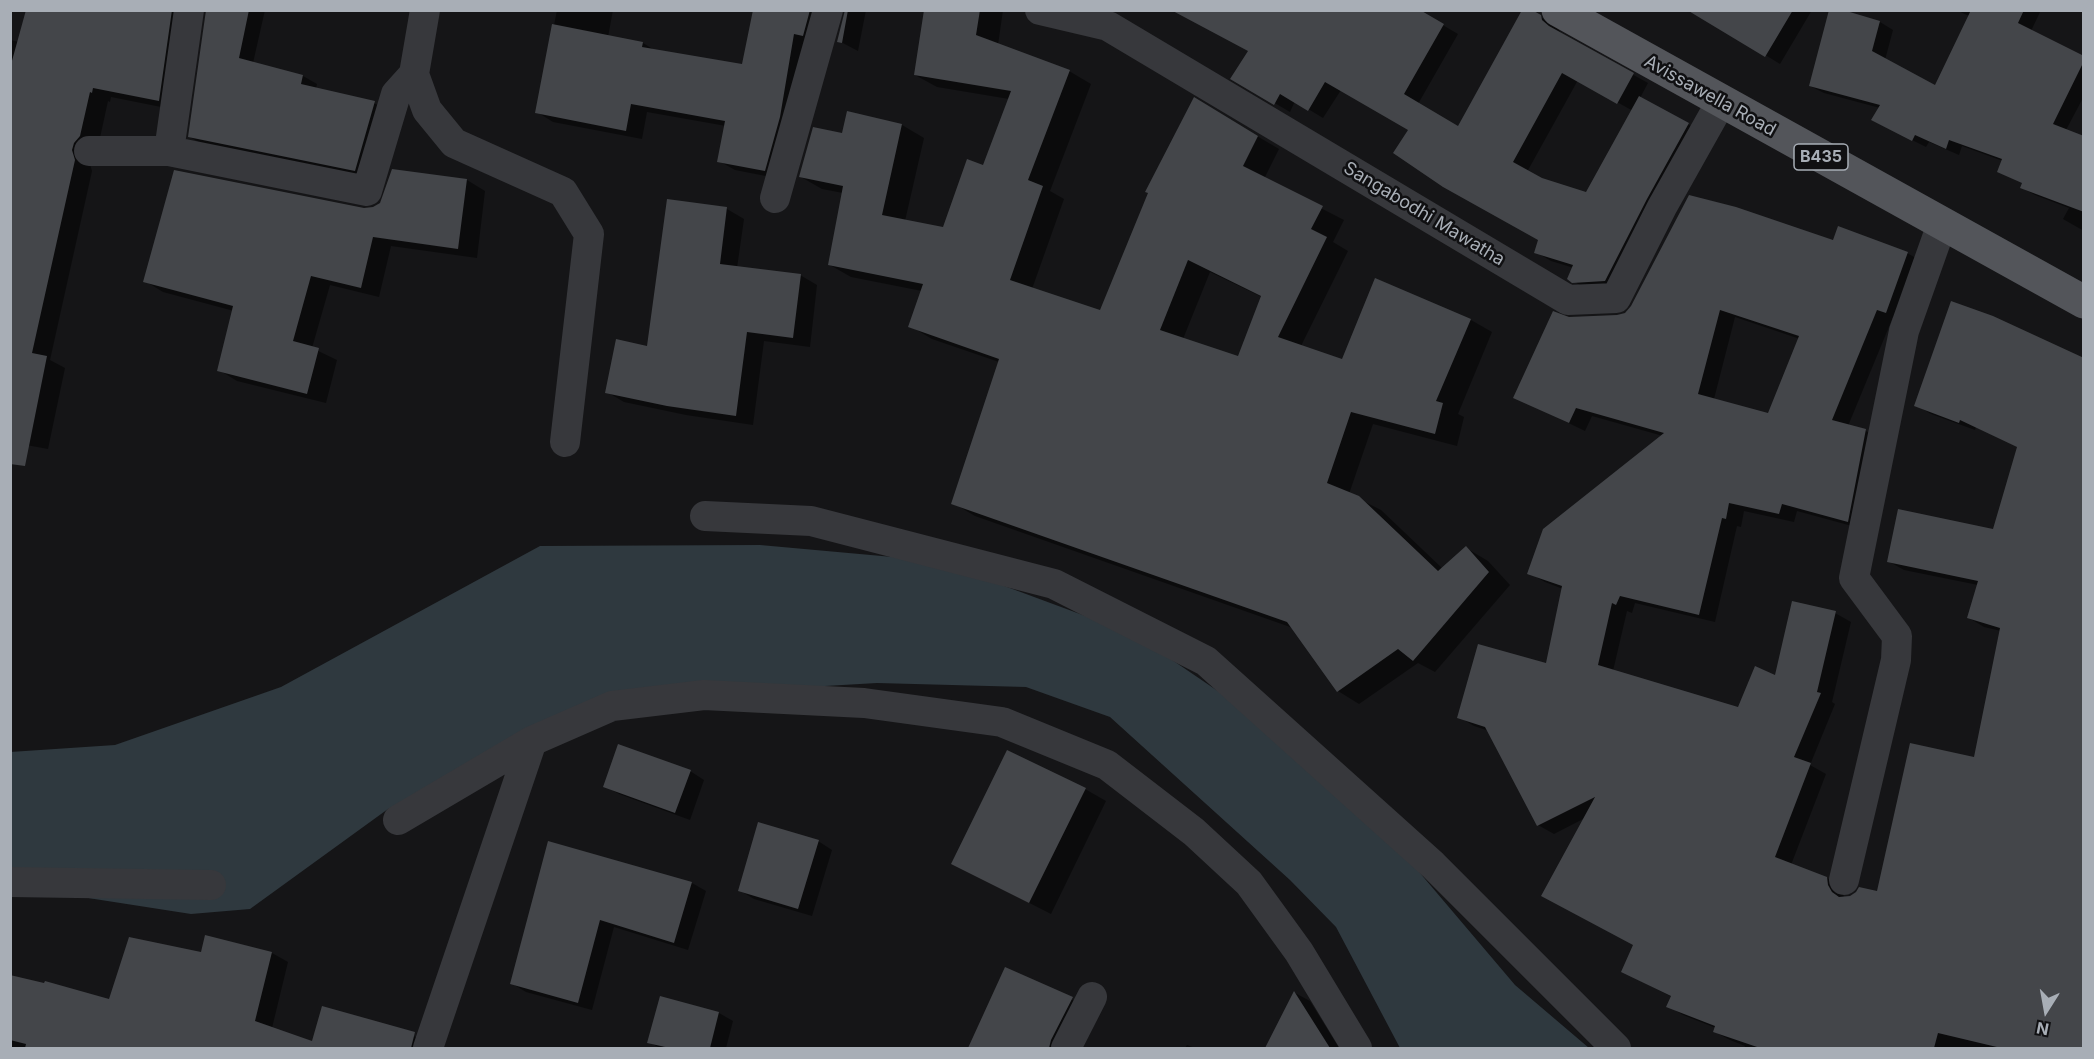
<!DOCTYPE html>
<html>
<head>
<meta charset="utf-8">
<style>
	body { margin:0 }
	#map { position:relative; width:2094px; height:1059px; overflow:hidden; background:#151517; font-family:Inter,sans-serif }
	canvas { display:block }
	.frame { position:absolute; inset:0; border:12px solid #a8aeb6; pointer-events:none }
	.north { position:absolute; left:2016px; top:981px; width:60px; height:60px; -webkit-text-stroke:4px #101012; paint-order:stroke; rotate:191deg; font-size:16px; font-weight:700; line-height:24px; text-align:center; color:#a8aeb6 }
	.north::after { content:''; display:block; margin:auto; width:21px; height:27px; background:#a8aeb6; clip-path:polygon(50% 0,100% 100%,50% 72%,0 100%) }
</style>
</head>
<body>
<div id="map">
<canvas width="2094" height="1059"></canvas>
<div class="frame"></div>
<div class="north">N</div>
</div>
<script>
const ctx = document.querySelector('canvas').getContext('2d');
ctx.lineJoin = 'round';
function fillPath(path, color) { ctx.fillStyle = color; ctx.fill(path, 'evenodd'); }
const toPath = rows => new Path2D(rows.map(r => 'M' + r).join(''));
function trace(path, color, width, dash) { ctx.strokeStyle = color; ctx.lineWidth = width; ctx.lineCap = dash ? 'butt' : 'round'; ctx.setLineDash(dash || []); ctx.stroke(path); }
function label(font, color, halo, rows, align = 'center') {
  ctx.font = font + ' Inter,sans-serif'; ctx.lineWidth = 5; ctx.setLineDash([]); ctx.textBaseline = 'middle'; ctx.strokeStyle = halo; ctx.fillStyle = color; for (const [text, x, y, turn = 0] of rows) {
    ctx.save(); ctx.translate(x, y); ctx.rotate((+turn || 0) * Math.PI / 180); ctx.textAlign = isNaN(turn) ? turn : align; if (halo) ctx.strokeText(text, 0, 0); ctx.fillText(text, 0, 0); ctx.restore();
  }
}
const water = toPath([
	[760,545,937,561,1134,634,1275,730,1403,853,1515,985,1589,1048,1400,1048,1336,927,1290,880,1110,717,1026,687,877,683,600,699,388,809,250,909,191,914,11,886,10,752,115,745,281,687,540,546]
]);
const shadow = toPath([
	[119,10,189,10,176,110,111,97,110,102,108,101,98,147,89,161,92,171,50,360,65,368,48,449,10,442,10,40,19,42],
	[206,10,265,10,253,63,303,76,317,84,316,89,374,103,388,111,369,178,204,145,190,137],
	[557,10,613,10,608,37,643,43,656,51,743,65,755,10,830,10,781,179,735,170,719,161,726,126,647,112,642,139,553,122,537,112],
	[846,10,866,10,858,51,839,41],
	[926,10,1003,10,998,45,1069,71,1091,84,1050,191,1064,199,1032,289,1101,312,1194,99,1279,149,1264,179,1344,220,1333,242,1348,251,1301,346,1342,361,1471,320,1492,332,1458,414,1464,417,1457,446,1373,424,1349,494,1381,510,1443,569,1466,548,1488,561,1510,585,1435,672,1418,663,1359,704,1338,691,1293,628,975,516,953,503,999,362,932,339,910,326,922,291,851,277,830,265,843,193,822,189,801,177,844,135,849,113,902,125,924,138,905,221,944,229,984,167,1009,99,937,87,915,75],
	[1210,272,1262,297,1239,358,1183,339],
	[1417,10,1458,34,1418,104,1459,128,1529,10,1556,26,1563,36,1648,83,1640,98,1704,133,1620,289,1589,290,1569,279,1574,268,1551,261,1536,252,1539,240,1410,130,1341,90,1323,118,1295,101,1290,112,1232,78],
	[1578,80,1633,111,1587,194,1541,180,1527,172],
	[1692,10,1812,10,1780,64],
	[1956,10,2041,10,2031,31,2084,58,2084,96,2066,130,2084,180,2084,231,2063,219,2069,208,2035,195,2022,188,2024,183,2003,161,1962,146,1959,155,1929,142,1926,147,1886,127,1880,108,1824,93,1810,86,1880,22,1893,30,1885,60,1935,87,1969,16],
	[393,170,467,180,485,191,477,258,391,246,379,297,330,285,312,348,337,360,326,403,237,381,219,370,234,311,163,292,145,281,364,209,373,209,381,204],
	[668,201,727,209,744,219,737,268,800,275,817,285,810,347,764,341,753,425,686,415,624,402,607,392,648,348],
	[1833,241,1907,253,1923,262,1901,320,1893,317,1848,426,1866,431,1881,440,1863,529,1797,511,1794,522,1744,511,1741,527,1737,526,1715,622,1635,603,1632,613,1627,611,1613,671,1739,709,1776,677,1835,613,1851,622,1832,702,1835,704,1810,765,1826,774,1791,865,1827,878,1842,887,1844,898,1878,893,1975,759,2001,631,1984,627,1969,618,1978,585,1904,570,1888,561,1994,530,2018,447,1976,427,1975,430,1931,414,1916,405,2084,360,2084,1048,1744,1048,1745,1046,1730,1040,1715,1032,1716,1028,1683,1015,1668,1006,1672,997,1623,972,1635,945,1585,818,1554,834,1538,825,1489,731,1474,726,1459,717,1547,665,1563,589,1545,582,1529,573,1663,436,1592,416,1585,431,1515,397,1568,319,1617,317],
	[1735,317,1800,339,1769,414,1714,399],
	[690,771,704,780,690,820,619,794,605,786],
	[1085,789,1106,801,1051,914,953,864],
	[818,841,832,850,812,916,754,899,739,890],
	[549,843,692,883,706,891,688,950,614,927,592,1010,526,992,511,983],
	[202,953,272,953,288,962,272,1028,312,1046,403,1030,417,1038,414,1048,10,1048,10,976,110,1001],
	[1006,969,1086,1006,1065,1048,970,1048],
	[1295,993,1310,1001,1339,1048,1267,1048],
	[661,998,719,1013,733,1021,726,1048,676,1048,662,1045,664,1048,660,1048,649,1042],
	[1187,1045,1195,1048,1185,1048]
]);
const building = toPath([
	[26,10,172,10,159,101,93,88,92,93,90,92,80,136,74,143,72,150,75,160,32,353,47,356,25,466,10,464,10,68],
	[206,10,249,10,239,58,303,75,301,84,375,101,355,171,188,137],
	[753,10,810,10,803,36,794,34,780,117,765,171,717,162,725,121,631,104,626,131,535,113,552,24,643,42,642,47,742,64],
	[845,10,848,10,842,43,837,42],
	[924,10,980,10,976,35,1070,70,1028,180,1043,186,1010,280,1100,310,1148,193,1145,192,1194,97,1258,136,1243,166,1323,206,1311,229,1327,237,1278,337,1342,359,1375,278,1471,319,1436,401,1443,403,1435,434,1351,412,1327,483,1359,496,1438,571,1466,546,1489,572,1413,661,1398,649,1337,692,1287,622,951,504,999,359,908,327,923,284,828,265,843,186,799,177,813,127,842,133,847,111,902,124,882,215,943,227,967,159,983,165,1011,91,914,75],
	[1188,260,1261,296,1238,356,1160,330],
	[1171,10,1420,10,1444,24,1404,94,1458,126,1522,10,1532,10,1541,15,1542,20,1549,26,1634,73,1617,104,1562,73,1513,162,1542,178,1586,192,1639,96,1689,123,1647,199,1605,281,1572,283,1567,279,1573,265,1534,253,1538,240,1443,187,1393,153,1408,130,1325,82,1308,111,1280,94,1274,105,1230,79,1248,51],
	[1687,10,1793,10,1765,57],
	[1829,10,1843,10,1880,21,1872,51,1935,85,1971,10,2024,10,2018,23,2084,56,2084,61,2053,124,2084,136,2084,212,2020,188,2022,183,1997,172,2002,159,1949,140,1946,149,1915,135,1912,141,1871,120,1880,105,1809,86],
	[392,169,467,179,458,249,373,237,361,288,311,276,293,341,319,348,307,394,217,371,233,306,143,282,174,170,364,208,373,207,380,203],
	[1689,195,1736,207,1833,240,1838,226,1908,252,1886,313,1877,310,1832,420,1866,429,1848,522,1782,504,1779,514,1729,503,1726,519,1722,518,1699,615,1620,596,1616,605,1612,603,1598,665,1738,707,1755,666,1775,675,1792,601,1836,611,1817,692,1821,693,1794,757,1811,763,1775,857,1827,877,1828,885,1832,892,1839,897,1850,896,1856,892,1859,887,1877,891,1910,743,1974,757,2000,628,1967,618,1978,581,1887,562,1898,509,1993,529,2017,447,1960,420,1959,423,1914,406,1951,301,1993,316,2084,358,2084,1048,2001,1048,1938,1033,1934,1048,1760,1048,1713,1032,1715,1026,1666,1007,1671,996,1621,972,1633,945,1541,896,1595,797,1537,826,1485,727,1457,718,1478,644,1546,663,1562,586,1527,574,1543,529,1664,433,1576,408,1569,423,1513,398,1553,311,1569,317,1617,315,1625,313,1631,306],
	[1720,310,1799,336,1768,413,1698,394],
	[667,199,727,207,720,264,801,274,793,338,747,332,736,416,667,406,605,393,616,339,647,346],
	[618,744,691,770,675,813,603,787],
	[1007,750,1086,788,1029,903,951,864],
	[758,822,819,840,798,909,738,891],
	[548,841,692,882,674,943,600,920,578,1003,510,984],
	[205,935,272,952,255,1021,312,1041,322,1006,415,1032,411,1048,25,1048,26,1044,10,1040,10,975,44,983,45,981,109,999,129,937,201,952],
	[1005,967,1073,997,1051,1040,1049,1048,968,1048],
	[1294,991,1330,1048,1265,1048],
	[660,996,719,1012,710,1048,670,1048,647,1043]
]);
const street = toPath([
	[425,10,414,74,427,110,454,143,563,192,589,234,565,442],
	[1040,10,1108,26,1568,300,1616,298,1662,207,1721,102],
	[89,151,169,151,367,191,396,94,414,74],
	[169,151,189,10],
	[775,198,828,10],
	[705,516,811,521,1054,584,1206,661,1433,865,1616,1048],
	[398,820,532,741,612,706,704,695,864,703,1002,722,1107,765,1194,832,1249,883,1299,952,1357,1048],
	[1844,880,1896,660,1897,636,1854,578,1904,331,1942,224],
	[10,882,211,885],
	[428,1048,532,741],
	[1066,1048,1092,997]
]);
const primary = toPath([
	[1558,10,2084,302]
]);
const shields = [
	[1821,157,54]
];
const shieldNames = [
	["B435",1821,157]
];
const streetNames = [
	["Avissawella Road",1710,96,29],
	["Sangabodhi Mawatha",1424,214,31]
];
fillPath(water, '#2f393f');
fillPath(shadow, '#0007');
fillPath(building, '#44464a');
trace(street, '#37383c', 30);
trace(primary, '#53555a', 33);
for (const [x, y, w] of shields) { const box = new Path2D(); box.roundRect(x - w / 2, y - 13, w, 26, 4.5); ctx.fillStyle = '#101012'; ctx.fill(box); trace(box, '#a8aeb6', 1.5); }
label('bold 16px', '#a8aeb6', null, shieldNames);
label('18px', '#a8aeb6', '#101012', streetNames);
</script>
</body>
</html>
